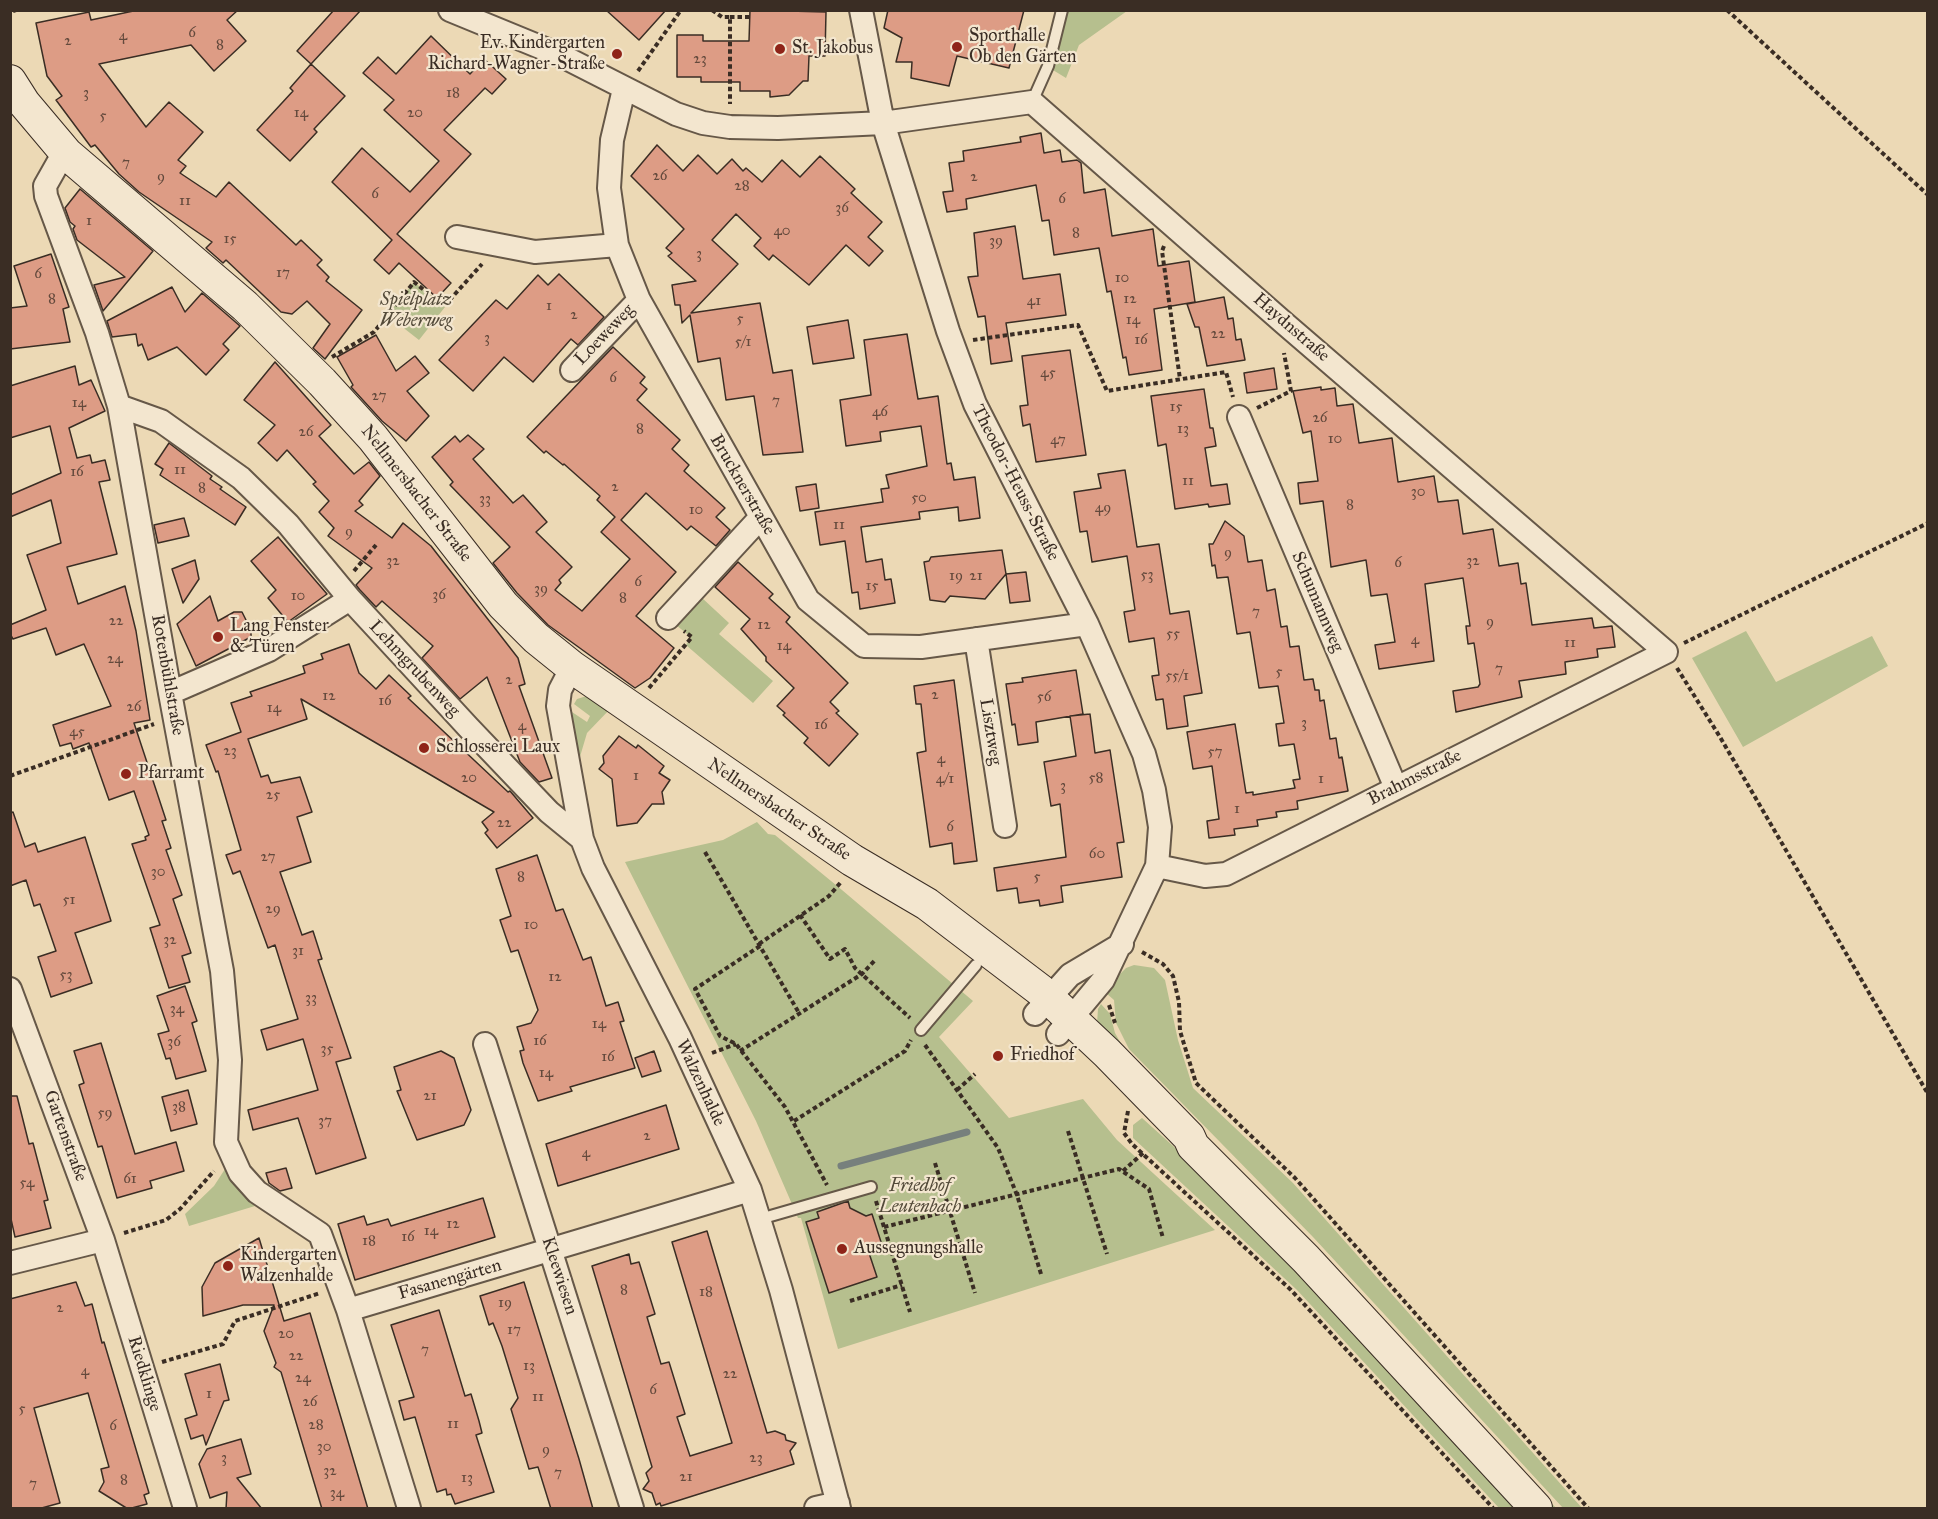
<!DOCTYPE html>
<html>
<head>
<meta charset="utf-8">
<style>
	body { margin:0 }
	#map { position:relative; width:1938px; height:1519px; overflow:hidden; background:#ecd9b5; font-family:"IM FELL Great Primer",serif }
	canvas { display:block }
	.frame { position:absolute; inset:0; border:12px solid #3a2d24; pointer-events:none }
</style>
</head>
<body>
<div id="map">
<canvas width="1938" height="1519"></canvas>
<div class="frame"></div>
</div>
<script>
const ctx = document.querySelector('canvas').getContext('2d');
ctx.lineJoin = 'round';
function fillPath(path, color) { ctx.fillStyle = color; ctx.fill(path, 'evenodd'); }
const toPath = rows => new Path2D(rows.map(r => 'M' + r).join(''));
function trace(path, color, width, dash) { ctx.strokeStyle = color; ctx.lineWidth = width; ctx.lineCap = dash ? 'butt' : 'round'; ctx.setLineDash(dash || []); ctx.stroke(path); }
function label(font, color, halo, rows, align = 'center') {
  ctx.font = font + ' "IM FELL Great Primer",serif'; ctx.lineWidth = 4.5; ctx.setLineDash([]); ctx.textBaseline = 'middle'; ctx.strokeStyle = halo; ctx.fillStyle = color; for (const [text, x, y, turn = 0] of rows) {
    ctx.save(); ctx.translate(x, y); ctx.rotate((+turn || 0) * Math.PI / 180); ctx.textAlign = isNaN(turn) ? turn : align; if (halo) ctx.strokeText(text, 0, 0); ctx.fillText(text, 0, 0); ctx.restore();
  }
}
const green = toPath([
	[1058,11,1127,11,1079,45,1066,78,1048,67,1041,67],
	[414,282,445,307,419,340,387,315],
	[701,597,729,623,719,634,773,681,753,703,686,645,691,637,676,625],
	[1746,631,1776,682,1872,636,1888,666,1743,747,1692,658],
	[590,695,611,708,587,733,579,760,572,712,587,722,590,716,574,704,577,699],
	[757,822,768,834,775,835,842,890,973,1001,939,1037,1009,1118,1083,1099,1117,1140,1215,1230,838,1349,801,1218,798,1218,756,1121,625,862,723,840],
	[1134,965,1154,968,1165,980,1178,1040,1193,1088,1293,1183,1582,1508,1563,1508,1313,1237,1129,1049,1116,1023,1114,1000,1106,993,1116,978,1126,968],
	[1101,1004,1110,1014,1115,1033,1128,1056,1334,1266,1556,1508,1551,1508,1097,1024,1098,1009],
	[1142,1118,1222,1190,1521,1508,1499,1508,1297,1290,1133,1138,1133,1125],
	[225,1169,255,1206,189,1226,185,1214,214,1186]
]);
const stream = toPath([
	[841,1166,967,1132]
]);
const building = toPath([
	[138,10,238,10,227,20,246,41,214,71,191,45,99,64,146,127,169,102,203,132,178,160,186,166,180,173,216,197,229,182,296,245,301,240,322,260,317,265,329,277,326,281,362,310,325,359,313,348,330,324,307,301,292,314,281,312,226,260,223,263,206,248,212,242,139,192,119,174,95,145,91,147,56,100,62,96,47,76,36,23,89,12,91,20,138,10],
	[334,10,361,10,311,64,297,51,334,10],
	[606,10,666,10,639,40,606,10],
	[750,10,826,12,825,56,809,56,808,81,803,81,789,95,770,97,770,91,740,91,740,82,701,82,701,77,677,77,677,35,703,35,703,41,749,41,750,10],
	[888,10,1024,10,1009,68,957,56,949,86,911,78,912,62,896,62,902,38,884,28,888,10],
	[431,36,470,74,484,59,506,79,492,94,485,88,444,130,471,154,397,234,451,283,437,298,399,263,389,274,374,260,392,240,332,182,362,148,410,192,439,161,384,110,394,100,363,73,378,57,396,74,431,36],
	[311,64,345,96,314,129,317,132,290,161,257,130,293,91,290,88,311,64],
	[1041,133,1044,153,1060,150,1062,162,1077,160,1081,163,1084,193,1105,189,1112,236,1153,229,1158,266,1189,261,1195,302,1154,309,1162,370,1129,375,1126,357,1123,358,1111,291,1107,292,1099,248,1054,255,1049,220,1042,221,1036,185,966,199,967,209,947,212,943,192,953,191,949,163,964,161,963,151,1021,142,1020,137,1041,133],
	[657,145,683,171,698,155,717,174,732,159,743,171,746,168,762,182,782,160,800,177,820,156,855,189,851,193,882,222,868,237,883,251,869,266,846,245,809,285,773,255,769,260,754,246,761,238,736,214,712,240,738,264,691,313,760,303,773,373,792,370,803,452,763,455,754,396,726,400,720,358,698,362,690,315,682,323,680,305,675,305,672,285,696,281,668,256,672,253,666,248,684,229,631,176,657,145],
	[80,189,153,251,103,311,94,285,125,277,77,240,73,229,75,226,70,222,65,208,80,189],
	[1015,226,1023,279,1060,274,1066,315,1006,323,1012,361,991,364,985,316,978,317,968,277,978,276,974,233,1015,226],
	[51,254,69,307,63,309,70,342,10,349,10,308,27,306,14,266,51,254],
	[559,274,604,317,578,345,571,339,533,382,504,357,473,391,439,360,496,300,507,309,538,275,548,285,559,274],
	[172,287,185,312,202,293,240,326,223,344,229,350,206,375,177,347,148,360,142,344,138,346,136,334,112,337,107,321,172,287],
	[1224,297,1228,319,1233,318,1236,340,1241,339,1245,360,1207,366,1199,327,1195,327,1187,304,1224,297],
	[848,320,854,358,813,364,807,327,848,320],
	[907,334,918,399,938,396,947,464,951,463,954,480,975,477,980,518,959,521,958,507,919,512,920,519,861,527,866,562,882,559,885,580,891,579,895,603,860,609,858,592,852,593,845,541,820,545,815,512,883,502,881,489,889,488,886,475,927,466,921,426,880,432,881,441,846,446,840,400,871,395,864,340,907,334],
	[376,335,396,371,415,356,429,373,407,391,429,416,406,441,382,421,351,387,353,385,337,357,376,335],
	[613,347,645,377,640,383,647,389,637,400,680,440,672,449,689,465,684,471,725,508,716,517,730,530,716,546,691,526,687,530,646,493,621,520,676,572,636,616,674,648,650,678,635,688,548,625,517,593,493,563,510,547,450,485,453,482,432,457,455,436,460,442,468,435,484,449,473,459,513,503,523,495,547,522,536,532,572,567,559,580,561,583,555,590,582,611,630,559,601,532,615,517,597,500,600,496,564,464,563,465,546,451,544,453,527,437,613,347],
	[1070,350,1086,455,1036,462,1030,424,1023,426,1020,406,1028,405,1022,356,1070,350],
	[275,362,331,425,319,436,354,474,369,462,380,476,359,501,363,505,355,511,392,538,403,523,431,546,518,658,525,684,519,686,552,778,539,782,520,762,487,677,460,699,422,658,433,646,382,601,376,607,360,590,356,585,372,568,328,536,334,528,319,512,329,501,313,484,316,482,287,450,277,461,258,443,275,425,244,400,275,362],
	[75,366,79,385,91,380,105,411,69,428,77,458,90,455,92,463,105,460,110,480,99,482,117,554,67,567,78,604,125,586,136,631,150,720,134,723,166,820,162,821,171,848,166,850,182,895,173,899,191,953,182,956,190,982,169,988,150,928,160,925,132,844,146,840,145,837,149,835,134,791,109,800,89,743,73,749,71,743,60,746,53,725,111,706,84,644,56,655,46,628,13,639,10,634,10,625,46,610,27,555,61,543,51,500,10,517,10,495,61,473,50,426,10,438,10,386,75,366],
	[1274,368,1277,389,1247,393,1244,373,1274,368],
	[1321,387,1321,390,1335,388,1337,406,1353,404,1359,443,1392,438,1398,482,1434,476,1438,502,1458,500,1463,534,1493,529,1499,566,1518,563,1521,584,1526,583,1532,625,1592,618,1594,628,1612,626,1615,647,1597,649,1598,657,1565,662,1566,674,1519,681,1522,697,1456,712,1453,691,1478,687,1480,684,1474,643,1468,644,1466,626,1470,626,1463,578,1425,584,1434,661,1379,669,1375,645,1395,642,1387,594,1371,596,1366,560,1331,567,1323,501,1300,504,1298,483,1318,481,1311,431,1303,433,1293,391,1321,387],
	[1204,389,1210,428,1213,428,1216,446,1205,448,1211,486,1227,484,1230,504,1209,507,1208,504,1175,509,1166,444,1158,446,1151,396,1204,389],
	[169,443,212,476,210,479,222,487,220,489,246,507,235,525,160,475,163,469,155,464,169,443],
	[1125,470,1137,547,1159,544,1170,614,1189,611,1202,693,1184,696,1188,726,1167,729,1163,699,1156,700,1152,676,1159,675,1154,638,1129,642,1124,612,1135,610,1127,556,1092,562,1087,531,1080,532,1074,492,1101,488,1098,474,1125,470],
	[816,484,819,508,800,511,796,487,816,484],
	[184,518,189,536,158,543,154,525,184,518],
	[1225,521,1244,536,1248,562,1262,560,1267,591,1275,589,1281,627,1287,626,1290,647,1299,646,1304,680,1313,679,1315,690,1319,690,1320,701,1324,700,1330,739,1336,738,1339,758,1342,757,1348,791,1297,801,1298,809,1276,812,1277,817,1257,820,1258,826,1234,829,1235,835,1209,838,1207,821,1219,819,1212,766,1193,769,1187,732,1235,724,1246,793,1253,792,1253,795,1295,788,1293,780,1300,779,1294,744,1279,746,1276,724,1284,723,1278,686,1259,688,1250,632,1237,634,1228,577,1217,578,1215,565,1212,566,1209,544,1213,544,1225,521],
	[278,537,327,594,288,622,268,598,276,590,251,561,278,537],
	[1002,550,1006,574,1026,572,1030,601,1010,603,1006,574,985,599,950,596,945,602,930,600,924,562,929,561,931,557,1002,550],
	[195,560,199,579,183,603,172,569,195,560],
	[738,562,773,594,769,598,790,617,786,622,848,683,830,702,839,711,836,713,858,734,829,766,804,743,808,738,783,715,785,713,777,706,794,688,766,661,766,657,741,629,750,619,715,587,738,562],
	[210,596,218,621,234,612,242,612,251,630,251,637,196,666,177,624,210,596],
	[349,644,359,673,376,689,389,675,411,696,408,698,508,792,510,791,533,818,497,848,485,833,488,830,482,822,494,812,301,699,307,719,248,739,261,777,268,775,271,783,300,777,312,812,297,817,311,862,280,872,302,935,313,931,322,959,318,960,351,1058,336,1062,366,1158,316,1174,298,1118,253,1130,248,1110,318,1090,303,1039,267,1050,261,1030,298,1019,275,945,268,948,240,871,233,874,226,855,241,850,218,771,216,772,206,745,241,732,231,703,252,696,250,692,305,673,303,666,323,659,321,654,349,644],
	[1076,670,1083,714,1036,722,1038,742,1018,745,1015,724,1012,725,1006,684,1023,682,1022,678,1076,670],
	[954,680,977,861,954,864,952,843,930,847,917,753,926,751,921,704,916,704,914,686,954,680],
	[1090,714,1095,753,1110,750,1124,842,1117,843,1122,877,1061,886,1063,902,1040,906,1039,900,1019,903,1017,888,997,891,994,868,1066,857,1060,804,1051,806,1044,762,1076,756,1070,716,1090,714],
	[619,736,636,748,638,745,664,766,659,773,670,780,662,792,664,804,652,804,637,823,617,826,612,779,599,769,604,763,603,756,619,736],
	[13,812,25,847,35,843,38,852,85,837,111,921,75,933,92,983,51,997,38,957,56,951,40,904,34,906,26,880,10,886,10,813,13,812],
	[537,855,556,911,563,909,583,960,591,957,606,1006,618,1002,624,1021,620,1022,635,1068,570,1087,572,1091,538,1101,523,1063,520,1051,524,1050,517,1027,531,1023,538,1010,518,950,511,952,500,920,511,916,496,869,537,855],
	[185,986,197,1021,192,1023,206,1071,176,1079,170,1058,166,1059,158,1034,169,1031,157,996,185,986],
	[101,1043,135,1154,176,1142,184,1171,150,1181,152,1188,117,1198,102,1146,98,1147,79,1085,84,1083,74,1051,101,1043],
	[441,1051,454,1058,471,1110,464,1125,417,1140,397,1091,401,1090,394,1067,441,1051],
	[654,1051,661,1071,642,1077,635,1058,654,1051],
	[188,1090,197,1124,171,1131,162,1097,188,1090],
	[10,1096,17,1096,29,1144,33,1143,48,1200,44,1201,51,1228,15,1237,11,1219,10,1096],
	[666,1105,679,1149,558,1186,546,1144,666,1105],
	[286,1168,292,1188,280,1191,269,1183,266,1173,286,1168],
	[483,1198,495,1237,355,1280,338,1224,364,1216,367,1225,388,1219,391,1226,483,1198],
	[848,1201,850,1208,866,1216,872,1214,882,1245,868,1250,877,1277,829,1293,806,1222,819,1218,817,1212,848,1201],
	[707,1231,767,1433,775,1431,785,1435,786,1440,796,1443,790,1451,794,1464,661,1506,660,1503,656,1505,652,1493,643,1489,649,1481,646,1473,652,1467,592,1266,629,1254,631,1264,639,1262,655,1314,647,1317,661,1364,669,1362,685,1414,677,1417,690,1456,732,1443,672,1242,707,1231],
	[259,1238,284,1321,310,1313,368,1509,322,1509,281,1372,274,1367,276,1363,264,1331,274,1305,243,1305,203,1316,202,1287,215,1263,259,1238],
	[76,1282,85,1306,92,1304,102,1343,104,1342,149,1493,144,1495,147,1504,128,1509,99,1491,104,1482,101,1469,109,1467,88,1393,34,1408,60,1503,38,1509,10,1509,10,1299,76,1282],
	[524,1282,579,1459,593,1509,551,1509,538,1467,529,1469,511,1409,518,1398,502,1346,493,1323,489,1325,480,1296,524,1282],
	[439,1310,465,1396,471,1394,479,1421,482,1433,476,1435,494,1492,455,1504,451,1494,447,1495,446,1489,437,1492,415,1417,404,1420,399,1401,414,1397,391,1325,439,1310],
	[220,1364,229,1400,224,1401,206,1445,203,1435,191,1439,185,1419,197,1415,185,1374,220,1364],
	[241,1439,251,1474,237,1478,262,1509,226,1509,227,1492,210,1498,199,1464,207,1449,241,1439]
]);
const path = toPath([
	[712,10,722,17,730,17,730,104],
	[1727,10,1928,195],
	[13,11,16,10],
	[730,17,750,17],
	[638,71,681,10],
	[1164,246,1162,251,1180,379],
	[973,340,1078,325,1107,391,1226,372,1233,397],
	[332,357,374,332,414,282,439,302,446,304,482,264],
	[1257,408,1291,391,1284,353],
	[354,571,376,545],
	[1684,643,1928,523],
	[1677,668,1720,737,1928,1094],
	[649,688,692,637,684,631],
	[10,776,154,724],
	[705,852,799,1013],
	[800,915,830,959,845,949,855,968,910,1018],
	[759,944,829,896,841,882],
	[760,946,695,989,720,1036,736,1044,785,1107,827,1185],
	[1142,952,1163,964,1173,976,1179,1002,1180,1031,1196,1083,1295,1178,1588,1508],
	[1109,1005,1115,1023],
	[925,1045,998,1148,1017,1195,1041,1274],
	[740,1051,862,974,876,959],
	[712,1053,736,1044],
	[957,1090,975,1074],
	[1128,1111,1124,1133,1132,1144,1291,1290,1493,1508],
	[794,1121,905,1051,911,1040],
	[1068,1131,1107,1254],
	[935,1163,975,1293],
	[1123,1171,1143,1153],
	[876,1201,910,1312],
	[884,1227,1119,1169,1149,1189,1163,1238],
	[124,1233,166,1220,180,1209,214,1171],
	[850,1301,902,1285],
	[162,1362,223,1344,235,1321,320,1293]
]);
const lane = toPath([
	[1032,102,1048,66,1062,10],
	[921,1030,976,965],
	[760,1219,871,1187]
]);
const street = toPath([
	[450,10,562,56,676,114,703,123,730,127,778,128,883,123,1032,102,1284,323,1666,652,1226,874,1205,876,1157,866],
	[861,10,883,123,948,331,975,404,1087,624,1144,754,1154,790,1160,827,1157,866,1103,980,1058,1034],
	[624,89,612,140,609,188,617,245,639,300,808,600,864,646,921,647,1087,624],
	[67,154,58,163,45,186,46,196,97,333,119,406,170,693,222,971,230,1060,226,1142,240,1173,257,1192,320,1234,348,1310,409,1508],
	[457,237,535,252,617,245],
	[572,370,639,300],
	[119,406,161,421,241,478,288,524,350,599,468,727,549,812,582,839],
	[1239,417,1396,788],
	[668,618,761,517],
	[976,639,1005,826],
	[572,667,560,690,558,706,582,839,593,868,680,1038,750,1190,781,1290,839,1508],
	[170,693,269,650,350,599],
	[10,989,103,1240,185,1508],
	[1035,1014,1070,975,1122,944],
	[485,1044,632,1508],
	[10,1263,103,1240],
	[348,1310,750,1190],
	[816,1508,838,1503]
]);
const secondary = toPath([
	[10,81,24,103,67,154,245,306,322,382,373,438,503,605,536,638,572,667,852,860,927,904,1040,990,1107,1053,1189,1137,1193,1146,1306,1259,1536,1508]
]);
const markers = [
	[957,47,6,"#8f2418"],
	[780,49,6,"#8f2418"],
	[617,54,6,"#8f2418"],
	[218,637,6,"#8f2418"],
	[424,748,6,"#8f2418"],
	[126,774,6,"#8f2418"],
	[998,1056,6,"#8f2418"],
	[842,1249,6,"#8f2418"],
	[228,1266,6,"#8f2418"]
];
const numberNames = [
	["6",192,33],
	["4",123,36],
	["2",68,41],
	["8",220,45],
	["23",700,59],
	["3",86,93],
	["18",453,93],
	["14",301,113],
	["20",415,113],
	["5",103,116],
	["7",126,163],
	["26",660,176],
	["9",161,177],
	["2",974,177],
	["28",742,186],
	["6",375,194],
	["6",1062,199],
	["11",185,201],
	["36",842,208],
	["1",89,221],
	["40",782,231],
	["8",1076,233],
	["15",230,239],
	["39",996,241],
	["3",699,254],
	["17",283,273],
	["6",38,274],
	["10",1122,278],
	["8",52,299],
	["12",1130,299],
	["41",1034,301],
	["1",549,306],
	["2",574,315],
	["5",740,319],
	["14",1133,320],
	["22",1218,334],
	["3",487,338],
	["16",1141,340],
	["5/1",743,342],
	["45",1048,373],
	["6",613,378],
	["27",379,396],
	["7",776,401],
	["14",79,403],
	["15",1176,407],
	["46",880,412],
	["26",1320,418],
	["8",640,429],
	["13",1183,429],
	["26",306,432],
	["10",1335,439],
	["47",1058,440],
	["11",180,470],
	["16",77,472],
	["11",1188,481],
	["2",615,487],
	["8",202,488],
	["30",1418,492],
	["50",919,498],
	["33",485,499],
	["8",1350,505],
	["49",1103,508],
	["10",696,510],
	["11",839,525],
	["9",349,532],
	["9",1228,553],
	["32",393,561],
	["32",1473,561],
	["6",1398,563],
	["53",1147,575],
	["19",956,576],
	["21",976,576],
	["6",638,582],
	["15",872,586],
	["39",541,589],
	["36",439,595],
	["10",298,596],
	["8",623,598],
	["7",1256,612],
	["22",116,621],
	["9",1490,622],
	["12",764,625],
	["55",1173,634],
	["4",1415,640],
	["11",1570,643],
	["14",784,646],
	["24",115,659],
	["7",1499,669],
	["5",1279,672],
	["55/1",1177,676],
	["2",509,680],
	["2",935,695],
	["12",329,696],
	["56",1044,697],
	["16",385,701],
	["26",134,707],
	["14",274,708],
	["3",1304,723],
	["16",821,725],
	["4",522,726],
	["45",77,732],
	["23",230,751],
	["57",1215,752],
	["4",941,759],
	["1",636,776],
	["20",469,778],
	["58",1096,778],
	["4/1",945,779],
	["1",1321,779],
	["3",1063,786],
	["25",273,795],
	["1",1237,809],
	["22",504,823],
	["6",950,827],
	["60",1097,854],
	["27",268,857],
	["30",158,872],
	["8",521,877],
	["5",1037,877],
	["51",69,900],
	["29",273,909],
	["10",531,925],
	["32",170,940],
	["31",298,951],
	["53",66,975],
	["12",555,977],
	["33",311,998],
	["34",177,1009],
	["14",599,1024],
	["16",540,1041],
	["36",174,1042],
	["35",327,1049],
	["16",608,1057],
	["14",546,1073],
	["21",430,1096],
	["38",179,1107],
	["59",105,1113],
	["37",325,1121],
	["2",647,1136],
	["4",586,1153],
	["61",130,1179],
	["54",27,1183],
	["12",453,1224],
	["14",431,1231],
	["16",408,1237],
	["18",369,1241],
	["8",624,1290],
	["18",706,1292],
	["19",505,1303],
	["2",60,1308],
	["17",514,1330],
	["20",286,1334],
	["7",425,1350],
	["22",296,1356],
	["13",529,1366],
	["4",85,1371],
	["22",730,1374],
	["24",303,1378],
	["6",653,1390],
	["1",209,1394],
	["11",538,1397],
	["26",310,1402],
	["5",22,1409],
	["11",453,1424],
	["28",316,1425],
	["6",113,1426],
	["30",324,1447],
	["9",546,1450],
	["3",224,1458],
	["23",756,1458],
	["32",330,1471],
	["7",558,1473],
	["21",686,1477],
	["13",467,1478],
	["8",124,1480],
	["7",33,1484],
	["34",337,1493]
];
const poiNames = [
	["Sporthalle",969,37],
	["Ob den Gärten",969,58],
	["Ev. Kindergarten",605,44,"right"],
	["Richard-Wagner-Straße",605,65,"right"],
	["St. Jakobus",792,49],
	["Lang Fenster",230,627],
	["& Türen",230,648],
	["Schlosserei Laux",436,748],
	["Pfarramt",138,774],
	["Friedhof",1010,1056],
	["Aussegnungshalle",854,1249],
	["Kindergarten",240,1256],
	["Walzenhalde",240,1277]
];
const parkNames = [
	["Spielplatz",416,301],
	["Weberweg",416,322],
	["Friedhof",920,1187],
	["Leutenbach",920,1208]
];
const streetNames = [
	["Haydnstraße",1291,328,41],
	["Loeweweg",605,335,-46],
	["Theodor-Heuss-Straße",1015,483,63],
	["Brucknerstraße",742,485,60],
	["Nellmersbacher Straße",416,494,52],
	["Schumannweg",1317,602,67],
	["Lehmgrubenweg",414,669,47],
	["Rotenbühlstraße",167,675,80],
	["Lisztweg",990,732,81],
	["Brahmsstraße",1415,778,-27],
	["Nellmersbacher Straße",779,810,34],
	["Walzenhalde",700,1083,65],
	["Gartenstraße",65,1136,70],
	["Kleewiesen",559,1276,72],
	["Fasanengärten",450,1280,-16],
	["Riedklinge",144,1374,73]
];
fillPath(green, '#b6bf8e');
trace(stream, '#77807d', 7);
fillPath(building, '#dd9c85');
trace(building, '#3a2d24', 1.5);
trace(lane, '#665848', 14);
trace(street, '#665848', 26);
trace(secondary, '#3a2d24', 34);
trace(path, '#3a2d24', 4, [4.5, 3]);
trace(lane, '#f3e6cf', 10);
trace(street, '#f3e6cf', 22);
trace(secondary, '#f3e6cf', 32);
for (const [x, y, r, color] of markers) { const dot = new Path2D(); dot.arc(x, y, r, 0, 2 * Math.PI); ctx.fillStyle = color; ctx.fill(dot); trace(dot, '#f3e6cf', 2); }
label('15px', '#63493c', null, numberNames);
label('18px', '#3a2d24', '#f3e6cf', poiNames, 'left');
label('italic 18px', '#534a39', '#f3e6cf', parkNames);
label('18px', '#3a2d24', '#f3e6cf', streetNames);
</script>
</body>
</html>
